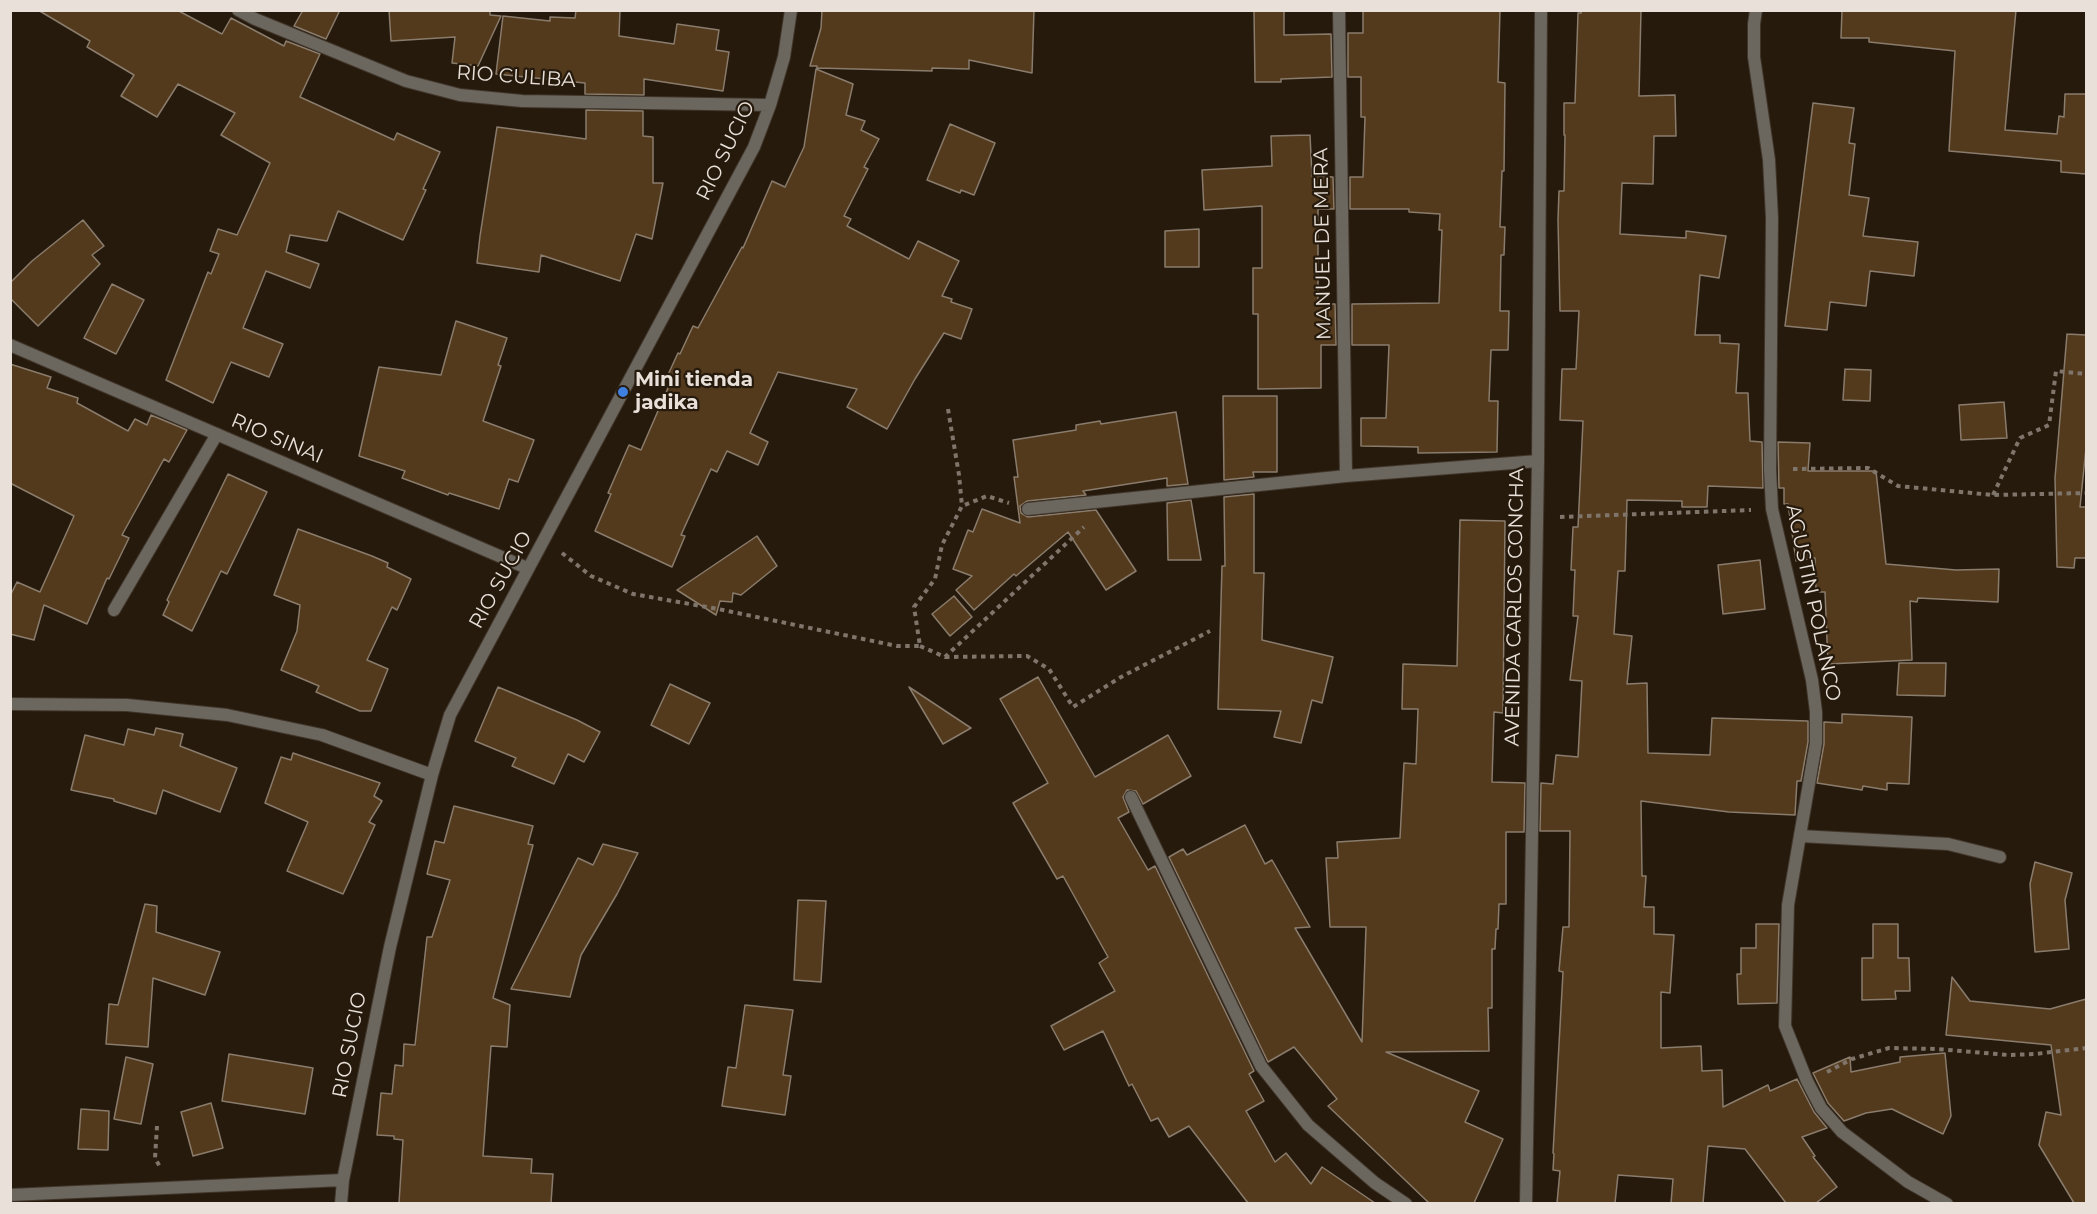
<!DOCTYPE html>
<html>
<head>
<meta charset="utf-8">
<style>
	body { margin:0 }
	#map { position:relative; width:2097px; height:1214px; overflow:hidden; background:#261a0d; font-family:Montserrat,sans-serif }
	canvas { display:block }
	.frame { position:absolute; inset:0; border:12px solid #e9e1d9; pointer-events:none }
</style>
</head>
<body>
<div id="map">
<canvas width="2097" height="1214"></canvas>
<div class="frame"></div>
</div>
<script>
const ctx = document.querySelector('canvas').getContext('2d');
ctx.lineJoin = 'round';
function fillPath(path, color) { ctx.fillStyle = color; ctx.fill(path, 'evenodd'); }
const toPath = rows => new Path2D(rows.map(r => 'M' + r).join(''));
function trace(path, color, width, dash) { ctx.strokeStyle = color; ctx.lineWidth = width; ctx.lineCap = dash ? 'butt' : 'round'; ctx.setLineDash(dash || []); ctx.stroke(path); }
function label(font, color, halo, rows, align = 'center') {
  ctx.font = font + ' Montserrat,sans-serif'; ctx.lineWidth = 4.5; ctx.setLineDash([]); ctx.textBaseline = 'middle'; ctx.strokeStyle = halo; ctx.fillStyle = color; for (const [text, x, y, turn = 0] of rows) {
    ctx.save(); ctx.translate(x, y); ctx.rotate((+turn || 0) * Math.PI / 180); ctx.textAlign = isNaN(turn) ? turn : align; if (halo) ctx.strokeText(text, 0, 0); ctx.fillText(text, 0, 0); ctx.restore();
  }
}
const building = toPath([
	[38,10,177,10,222,34,231,18,284,46,286,41,320,54,300,97,394,140,397,133,440,152,423,189,426,190,403,240,338,211,327,241,290,235,286,252,319,264,310,288,266,271,243,328,283,344,269,377,231,362,213,403,166,380,208,272,211,274,219,254,210,251,218,229,237,235,270,163,221,135,235,113,178,84,157,117,121,96,134,75,87,47,90,41,38,10],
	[303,10,340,10,326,39,294,26,303,10],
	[389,10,490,10,490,15,501,16,478,66,452,63,455,37,391,41,389,10],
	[576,10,620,10,619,36,674,44,677,24,719,30,716,50,729,52,723,91,644,79,644,95,585,94,585,83,496,74,503,16,550,21,550,17,575,18,576,10],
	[822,10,1034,10,1032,73,969,60,969,69,932,68,932,71,817,68,817,66,810,66,821,28,822,10],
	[1254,10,1284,10,1284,35,1331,34,1332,77,1281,79,1281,82,1255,82,1254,10],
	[1363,10,1500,10,1498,82,1505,83,1504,171,1502,171,1500,227,1505,227,1504,255,1501,255,1500,311,1509,311,1508,350,1491,350,1489,401,1498,401,1497,452,1418,453,1418,447,1361,446,1361,418,1386,418,1389,345,1352,345,1352,304,1439,303,1442,230,1439,230,1440,214,1409,212,1409,209,1350,209,1350,177,1363,177,1365,117,1361,117,1361,77,1348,77,1348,33,1363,33,1363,10],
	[1582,10,1641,10,1639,96,1675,95,1676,136,1654,136,1653,184,1622,183,1620,234,1686,238,1686,231,1726,236,1719,278,1700,275,1695,335,1720,335,1720,343,1739,344,1736,393,1748,393,1750,441,1762,442,1763,488,1708,486,1707,507,1682,507,1682,501,1627,500,1625,571,1618,571,1614,634,1632,636,1627,684,1647,683,1648,753,1710,755,1712,718,1808,721,1808,742,1801,781,1797,781,1795,815,1729,812,1641,801,1642,876,1646,876,1644,907,1654,907,1654,934,1674,935,1670,993,1661,992,1661,1048,1701,1046,1702,1071,1722,1070,1723,1107,1768,1085,1770,1091,1797,1079,1814,1112,1827,1128,1802,1137,1815,1156,1813,1157,1837,1187,1816,1203,1786,1203,1745,1149,1708,1146,1703,1203,1671,1203,1673,1179,1618,1175,1615,1203,1557,1203,1560,1171,1553,1170,1554,1154,1553,1153,1563,972,1559,971,1563,927,1569,927,1570,831,1540,831,1541,783,1553,784,1556,755,1578,757,1582,681,1570,680,1578,616,1573,616,1575,570,1571,570,1573,527,1578,527,1583,421,1560,420,1562,369,1576,369,1579,311,1560,311,1558,220,1559,191,1564,191,1565,135,1564,135,1564,103,1575,103,1578,13,1581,13,1582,10],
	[1842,10,2016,10,2005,130,2057,134,2059,116,2064,117,2065,94,2086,94,2086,174,2061,172,2061,161,1949,151,1955,51,1869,42,1869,38,1841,38,1842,10],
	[816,69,853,84,846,115,865,121,861,130,879,139,864,167,868,169,844,216,851,219,847,226,909,259,918,241,959,261,942,296,952,299,951,302,972,309,961,339,944,333,915,379,887,429,847,407,857,389,778,372,750,433,768,442,758,465,727,451,717,472,711,469,681,535,685,536,672,567,595,531,611,494,608,493,629,445,641,450,671,381,666,379,678,353,680,354,693,326,698,328,742,247,743,248,772,181,785,187,804,147,816,69],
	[1813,103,1854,108,1849,143,1855,144,1849,195,1869,198,1863,236,1918,242,1914,276,1870,271,1866,306,1830,302,1827,330,1785,326,1813,103],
	[586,110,643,111,643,136,653,137,653,183,663,183,652,239,636,234,620,281,541,255,539,272,477,263,480,236,497,127,586,139,586,110],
	[950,124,995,143,974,195,961,190,960,193,927,180,950,124],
	[1310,135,1312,176,1333,177,1334,209,1318,209,1318,304,1335,304,1336,345,1321,345,1321,388,1258,389,1258,314,1253,314,1253,268,1262,268,1262,206,1204,210,1202,170,1272,166,1271,136,1310,135],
	[83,220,104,246,92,255,100,264,38,326,10,298,10,283,32,261,83,220],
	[1199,229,1199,267,1165,267,1165,231,1199,229],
	[112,284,144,300,116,354,84,338,112,284],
	[456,321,507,338,498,365,501,366,483,421,534,440,518,482,509,479,499,509,449,493,448,495,402,478,405,471,359,456,379,367,441,375,456,321],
	[2067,334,2086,335,2086,448,2080,507,2086,507,2086,558,2075,558,2074,568,2057,567,2055,478,2067,334],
	[10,364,51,377,47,388,78,398,77,403,128,431,135,419,147,425,151,415,187,430,169,462,164,459,122,535,129,538,109,579,107,578,87,624,44,605,34,640,10,634,10,596,17,582,40,592,74,516,10,483,10,364],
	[1845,369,1871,370,1870,401,1843,400,1845,369],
	[1223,396,1277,396,1277,472,1253,472,1254,477,1224,480,1223,396],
	[2004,402,2007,438,1961,440,1959,405,2004,402],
	[1176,412,1188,484,1167,486,1167,478,1083,491,1086,495,1027,501,1020,506,1021,513,1028,517,1096,510,1136,571,1106,590,1068,532,1016,576,1014,574,974,610,956,590,972,576,953,569,968,530,973,532,982,509,1020,523,1014,477,1018,477,1013,440,1076,430,1076,425,1100,421,1101,424,1176,412],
	[1778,442,1810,443,1808,471,1876,471,1886,564,1956,570,1999,569,1998,602,1918,598,1917,602,1910,601,1912,660,1828,664,1825,592,1816,592,1815,558,1796,561,1788,504,1784,504,1784,488,1779,488,1778,442],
	[228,474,267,492,227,574,221,571,192,631,163,615,169,602,167,600,228,474],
	[1254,494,1254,573,1264,573,1262,640,1333,657,1322,703,1312,700,1301,743,1274,737,1281,711,1218,709,1222,566,1225,566,1224,497,1254,494],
	[1191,500,1201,560,1168,560,1167,503,1191,500],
	[1460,520,1505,521,1503,713,1494,712,1492,782,1525,783,1524,832,1506,832,1506,904,1499,904,1498,929,1496,929,1495,949,1492,949,1492,1008,1488,1008,1489,1051,1386,1052,1479,1091,1465,1122,1503,1139,1474,1203,1429,1203,1328,1106,1337,1099,1294,1047,1268,1062,1169,857,1183,849,1187,855,1245,825,1265,864,1272,860,1310,927,1295,928,1362,1042,1366,927,1330,927,1326,858,1338,858,1337,842,1400,838,1404,763,1416,764,1418,709,1402,709,1403,664,1457,666,1460,520],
	[298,529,372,556,388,563,387,567,411,579,397,610,392,607,367,660,388,669,371,711,360,711,316,692,319,686,281,670,297,631,300,605,274,595,298,529],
	[757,536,777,566,741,595,733,593,732,602,720,601,716,615,677,590,757,536],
	[1760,560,1765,609,1723,614,1718,565,1760,560],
	[954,596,972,617,950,636,932,614,954,596],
	[1899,663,1946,663,1945,696,1897,695,1899,663],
	[1038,677,1095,777,1168,735,1191,776,1143,804,1136,791,1127,790,1123,797,1129,812,1118,818,1148,870,1155,866,1254,1071,1249,1074,1264,1101,1246,1111,1275,1162,1286,1153,1311,1184,1322,1167,1375,1203,1248,1203,1189,1126,1169,1137,1158,1118,1151,1121,1132,1084,1129,1086,1103,1031,1064,1050,1051,1026,1115,991,1099,963,1108,957,1063,876,1057,879,1013,803,1048,783,1000,699,1038,677],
	[670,684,710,703,689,744,651,725,670,684],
	[498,687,577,720,600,732,584,762,568,754,554,784,512,766,516,758,475,741,498,687],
	[909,687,971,728,943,744,909,687],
	[1842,714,1912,717,1909,784,1887,783,1887,790,1863,786,1862,790,1817,783,1824,744,1824,722,1842,723,1842,714],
	[156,728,183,734,180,746,237,768,220,812,163,790,156,814,114,801,114,799,71,790,85,735,124,745,128,729,154,735,156,728],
	[293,753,380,783,374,796,382,801,369,822,375,825,343,894,287,871,308,822,265,803,281,757,291,760,293,753],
	[454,806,533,826,528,844,533,845,493,998,510,1005,507,1047,491,1046,483,1156,532,1159,531,1173,553,1174,551,1203,399,1203,403,1140,394,1139,394,1136,377,1135,381,1093,392,1094,395,1065,403,1066,404,1044,415,1045,427,937,432,937,450,880,427,874,435,841,444,843,454,806],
	[603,844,638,853,617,894,581,955,570,997,511,989,578,858,593,865,603,844],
	[2035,862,2072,873,2065,900,2069,949,2035,952,2030,884,2035,862],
	[798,900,826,901,821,982,794,980,798,900],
	[145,904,157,906,156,932,220,952,205,995,153,978,148,1047,106,1044,109,1004,118,1005,145,904],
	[1756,924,1779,924,1777,1003,1738,1004,1737,974,1741,974,1741,948,1756,948,1756,924],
	[1873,924,1898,924,1898,958,1909,958,1910,991,1895,991,1896,999,1862,1000,1862,958,1873,958,1873,924],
	[1952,977,1970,1001,2050,1009,2086,999,2086,1203,2074,1203,2039,1145,2046,1112,2061,1115,2051,1045,1946,1035,1952,977],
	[745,1005,793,1010,783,1075,791,1076,785,1115,722,1106,728,1067,736,1068,745,1005],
	[1945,1053,1951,1116,1943,1134,1892,1109,1866,1113,1844,1121,1828,1103,1813,1073,1850,1057,1851,1072,1900,1062,1900,1057,1945,1053],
	[229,1054,313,1068,305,1114,222,1101,229,1054],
	[126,1057,153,1064,141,1124,114,1119,126,1057],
	[211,1103,223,1148,193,1156,181,1112,211,1103],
	[81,1109,109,1111,108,1150,78,1149,81,1109]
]);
const path = toPath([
	[948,409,959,475,962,506],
	[1793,469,1868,468,1898,486,1993,495,2086,493],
	[1993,495,2020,438,2049,425,2056,371,2086,374],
	[1560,517,1751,510],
	[562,553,591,576,633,594,718,609,897,646,920,646,914,607,935,579,942,545,962,506,987,496,1009,503],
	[920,646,945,657,1084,527],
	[945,657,1027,656,1049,669,1073,707,1121,677,1210,631],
	[1827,1072,1852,1059,1889,1048,1937,1049,2008,1055,2035,1054,2086,1048],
	[157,1126,155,1158,160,1167]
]);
const service = toPath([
	[1800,836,1948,844,2000,857]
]);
const minor = toPath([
	[238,10,255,19,406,81,460,95,522,101,770,105],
	[1339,10,1346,476],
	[1756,10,1754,24,1754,57,1769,160,1772,218,1770,469,1772,509,1812,680,1816,712,1816,743,1788,905,1785,1026,1807,1081,1821,1108,1842,1132,1908,1182,1947,1204],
	[10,345,527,568],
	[1028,509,1346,476,1538,461],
	[114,610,217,434],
	[10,704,127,705,227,715,322,735,432,775],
	[1131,797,1261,1066,1308,1125,1375,1183,1406,1204],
	[10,1195,343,1180],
	[341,1204,343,1180,390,947,432,775,450,715,754,147,770,105,784,57,791,10]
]);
const tertiary = toPath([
	[1526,1204,1538,461,1541,10]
]);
const markers = [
	[623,392,6,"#3f7fe0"]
];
const streetNames = [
	["RIO CULIBA",516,77,4],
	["RIO SUCIO",726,151,-64],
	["MANUEL DE MERA",1323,244,-91],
	["RIO SINAI",277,439,23],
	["RIO SUCIO",501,580,-61],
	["AGUSTIN POLANCO",1813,603,78],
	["AVENIDA CARLOS CONCHA",1515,607,-89],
	["RIO SUCIO",350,1045,-79]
];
const poiNames = [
	["Mini tienda",635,380],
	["jadika",635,403]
];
fillPath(building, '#533a1d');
trace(building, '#8a7c6c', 1.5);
trace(service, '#41362a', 14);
trace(minor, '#41362a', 14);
trace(tertiary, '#41362a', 14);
trace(path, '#7f756a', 4, [4.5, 4.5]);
trace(service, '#6b665e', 12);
trace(minor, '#6b665e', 12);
trace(tertiary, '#6b665e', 12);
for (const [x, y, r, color] of markers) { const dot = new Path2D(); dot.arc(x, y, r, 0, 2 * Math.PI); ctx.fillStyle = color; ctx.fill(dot); trace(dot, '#261a0d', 2); }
label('20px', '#e9e1d9', '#261a0d', streetNames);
label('bold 20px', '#e9e1d9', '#261a0d', poiNames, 'left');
</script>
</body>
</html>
